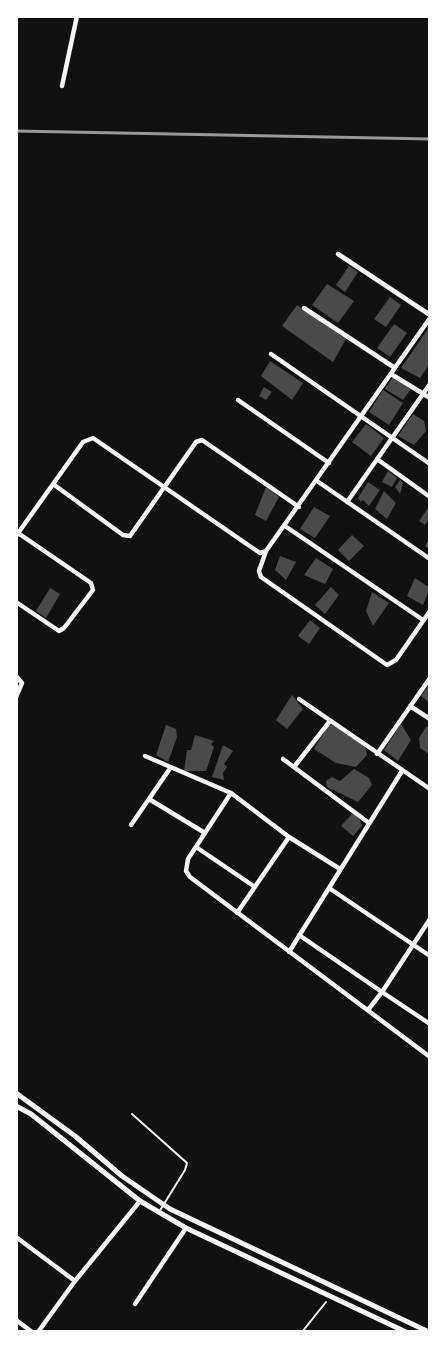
<!DOCTYPE html>
<html>
<head>
<meta charset="utf-8">
<style>
	body { margin:0 }
	#map { position:relative; width:446px; height:1348px; overflow:hidden; background:#111; font-family:Helvetica,sans-serif }
	canvas { display:block }
	.frame { position:absolute; inset:0; border:18px solid #fff; pointer-events:none }
</style>
</head>
<body>
<div id="map">
<canvas width="446" height="1348"></canvas>
<div class="frame"></div>
</div>
<script>
const ctx = document.querySelector('canvas').getContext('2d');
ctx.lineJoin = 'round';
function fillPath(path, color) { ctx.fillStyle = color; ctx.fill(path, 'evenodd'); }
const toPath = rows => new Path2D(rows.map(r => 'M' + r).join(''));
function trace(path, color, width, dash) { ctx.strokeStyle = color; ctx.lineWidth = width; ctx.lineCap = dash ? 'butt' : 'round'; ctx.setLineDash(dash || []); ctx.stroke(path); }
const building = toPath([
	[349,266,358,272,345,292,336,285],
	[327,284,354,301,338,323,312,305],
	[390,297,401,305,386,327,374,319],
	[297,305,346,339,333,362,282,326],
	[394,324,407,333,390,357,377,348],
	[430,326,430,363,420,378,401,368],
	[270,361,303,383,292,400,261,376],
	[393,377,411,389,403,400,385,389],
	[264,387,272,392,266,400,259,396],
	[383,390,403,403,389,425,369,412],
	[413,414,424,421,426,431,414,445,398,436],
	[366,424,384,438,371,456,352,442],
	[388,471,397,478,392,487,382,482],
	[400,480,403,483,400,494,395,487],
	[368,482,380,490,369,506,363,500,361,502,358,498],
	[266,487,279,497,266,521,255,515],
	[384,491,396,503,387,519,375,509],
	[430,505,430,518,425,525,419,521],
	[314,507,330,516,315,538,300,529],
	[352,535,364,546,349,561,338,550],
	[430,538,430,550,425,546],
	[280,556,296,562,286,580,275,570],
	[316,558,333,569,325,584,304,575],
	[415,578,430,588,423,605,407,596],
	[331,587,339,595,325,614,315,605],
	[50,588,60,594,46,618,36,611],
	[372,592,389,603,373,626,366,611],
	[310,620,320,628,309,644,298,636],
	[430,684,430,703,421,696],
	[292,695,303,709,287,729,276,720],
	[330,723,365,745,367,755,356,767,336,763,314,749],
	[401,724,411,740,398,761,384,750],
	[166,725,176,729,177,737,168,762,156,755],
	[430,726,430,755,420,748,419,738,426,727],
	[195,735,214,741,211,744,214,747,206,771,184,771,187,750,191,750],
	[223,745,233,751,224,764,227,767,223,773,224,780,212,777],
	[354,769,369,778,372,785,358,802,327,787,326,781,332,777,340,781],
	[353,813,360,820,362,826,353,836,341,826]
]);
const path = toPath([
	[302,1332,326,1302]
]);
const service = toPath([
	[132,1114,187,1163,185,1170,159,1212]
]);
const minor = toPath([
	[62,86,77,16],
	[338,254,430,315],
	[304,308,395,368],
	[271,354,430,464],
	[391,374,430,398],
	[238,400,329,463],
	[377,459,430,497],
	[317,481,430,559],
	[53,484,123,535,130,536,196,442,202,440,299,507],
	[347,502,430,384],
	[285,526,423,620],
	[16,536,83,442,93,438,254,549,260,553,266,551,430,318],
	[266,551,259,571,261,577,387,665,396,660,430,611],
	[16,602,59,631,64,628,93,590,91,583,18,533],
	[16,676,22,683,16,697],
	[299,699,430,789],
	[410,706,430,719],
	[377,754,430,678],
	[145,756,231,793,289,837,340,869],
	[283,759,369,823],
	[294,767,330,721],
	[231,793,188,859,186,871,190,877,430,1057],
	[149,799,205,833],
	[131,825,171,767],
	[196,847,255,887],
	[329,888,430,956],
	[237,913,289,837],
	[430,919,382,992,430,1024],
	[299,935,382,992,368,1010],
	[289,952,402,771],
	[16,1237,75,1281],
	[135,1304,186,1228],
	[16,1320,32,1332],
	[38,1332,75,1281,140,1201]
]);
const tertiary = toPath([
	[16,1093,75,1136,122,1176,170,1209,429,1332],
	[16,1106,31,1114,140,1201,186,1228,406,1332]
]);
const rail = toPath([
	[16,131,430,139]
]);
fillPath(building, '#4a4a4a');
trace(path, '#f5f5f5', 2);
trace(service, '#f5f5f5', 2);
trace(minor, '#f5f5f5', 4.5);
trace(tertiary, '#f5f5f5', 5);
trace(rail, '#9a9a9a', 3);
</script>
</body>
</html>
